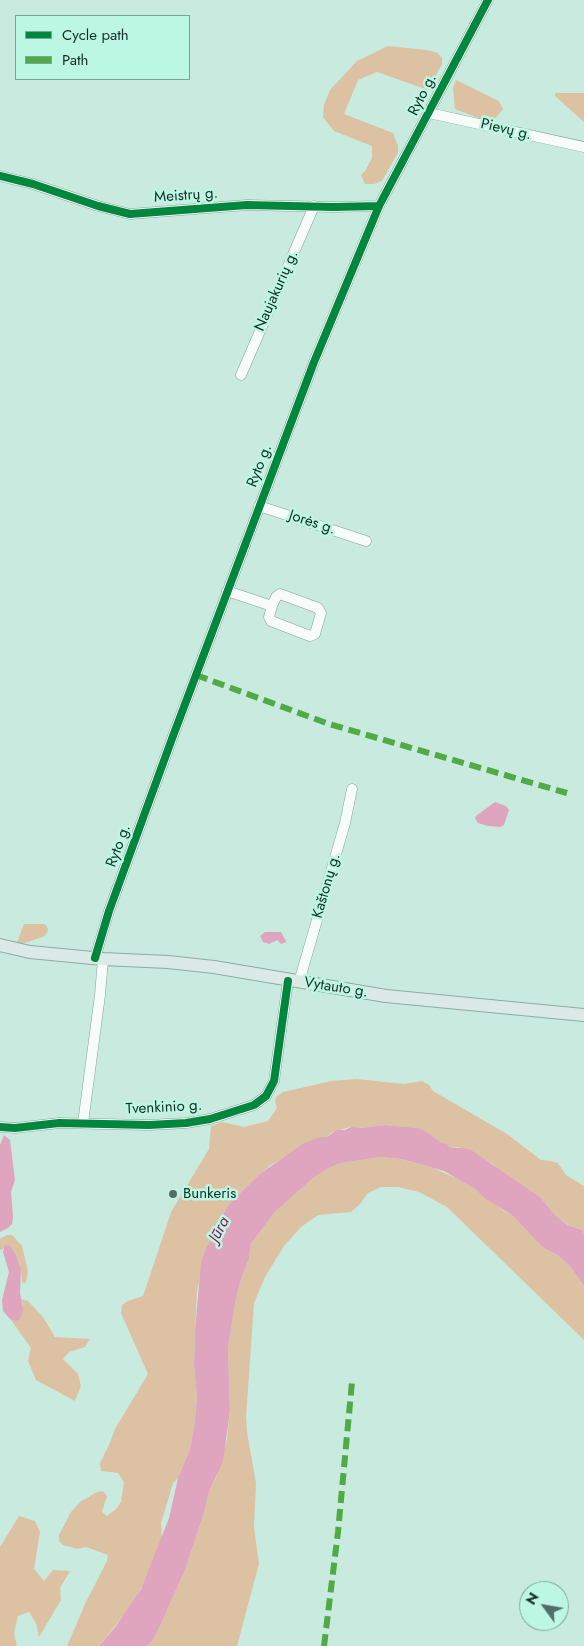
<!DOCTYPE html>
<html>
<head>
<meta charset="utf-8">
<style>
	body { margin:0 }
	#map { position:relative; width:584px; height:1646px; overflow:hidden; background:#c9eadf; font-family:Jost,sans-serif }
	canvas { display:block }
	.legend { position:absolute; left:15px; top:15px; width:175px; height:65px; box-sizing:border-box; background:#bcf7e4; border:1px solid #79a698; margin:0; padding:6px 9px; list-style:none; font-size:15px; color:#152c26 }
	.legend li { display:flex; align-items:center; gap:10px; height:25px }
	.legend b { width:25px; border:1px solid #79a698 }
	.north { position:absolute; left:519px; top:1581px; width:50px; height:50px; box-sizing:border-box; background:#bcf7e4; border:1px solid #79a698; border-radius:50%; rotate:302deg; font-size:14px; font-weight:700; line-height:20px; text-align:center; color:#152c26 }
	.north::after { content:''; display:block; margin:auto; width:18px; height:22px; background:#546e67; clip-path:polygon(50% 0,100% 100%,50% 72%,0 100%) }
</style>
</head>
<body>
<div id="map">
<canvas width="584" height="1646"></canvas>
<ul class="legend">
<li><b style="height:6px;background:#00873e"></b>Cycle path</li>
<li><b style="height:6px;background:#51ab44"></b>Path</li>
</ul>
<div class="north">N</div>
</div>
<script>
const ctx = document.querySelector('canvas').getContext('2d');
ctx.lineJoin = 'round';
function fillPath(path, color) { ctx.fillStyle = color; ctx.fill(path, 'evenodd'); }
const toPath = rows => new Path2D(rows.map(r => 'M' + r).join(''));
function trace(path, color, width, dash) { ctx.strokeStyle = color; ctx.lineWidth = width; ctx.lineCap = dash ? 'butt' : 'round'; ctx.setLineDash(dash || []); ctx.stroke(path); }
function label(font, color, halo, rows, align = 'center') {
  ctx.font = font + ' Jost,sans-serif'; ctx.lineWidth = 5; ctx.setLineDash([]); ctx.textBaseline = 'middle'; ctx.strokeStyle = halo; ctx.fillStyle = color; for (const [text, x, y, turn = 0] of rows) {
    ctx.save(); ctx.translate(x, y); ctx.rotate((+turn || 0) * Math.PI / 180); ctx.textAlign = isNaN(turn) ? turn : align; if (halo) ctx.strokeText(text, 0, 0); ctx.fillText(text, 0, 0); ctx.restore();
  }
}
const green = toPath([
	[388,46,427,50,438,53,442,58,442,64,432,82,431,91,377,72,358,80,344,114,393,133,398,146,398,153,382,181,374,184,365,184,361,175,365,171,372,158,372,146,334,131,323,117,324,105,330,90,357,61],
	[456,80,499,101,503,109,496,118,489,122,455,109,453,88],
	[555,93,584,93,584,122,555,96],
	[24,924,44,924,47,926,48,930,45,936,16,946],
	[357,1079,404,1084,422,1081,429,1085,433,1091,507,1134,541,1160,551,1161,558,1163,566,1175,584,1186,584,1234,582,1230,569,1225,555,1215,540,1197,495,1168,493,1164,459,1147,451,1148,447,1144,439,1141,427,1132,419,1128,385,1125,360,1128,353,1126,331,1133,327,1137,320,1137,272,1164,261,1173,232,1201,220,1223,214,1237,207,1246,197,1291,195,1330,194,1364,197,1398,194,1427,190,1449,178,1478,173,1483,168,1500,161,1523,162,1538,148,1575,131,1606,99,1646,67,1646,85,1604,107,1561,108,1555,86,1547,77,1549,63,1545,59,1541,59,1535,71,1512,80,1502,97,1492,103,1491,107,1496,102,1512,107,1516,116,1509,121,1502,124,1482,118,1473,101,1471,100,1463,109,1445,115,1429,148,1374,121,1313,122,1305,128,1301,143,1296,171,1212,209,1149,211,1126,222,1122,244,1127,268,1121,277,1108,275,1101,277,1096,283,1092,332,1081],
	[380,1157,400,1159,433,1168,458,1179,475,1189,504,1211,512,1215,542,1247,557,1255,569,1265,584,1286,584,1340,447,1207,419,1192,398,1187,381,1187,368,1193,360,1204,351,1212,318,1215,301,1227,284,1246,265,1277,254,1303,246,1417,247,1432,256,1483,254,1527,259,1564,237,1646,147,1646,155,1637,185,1570,203,1516,209,1492,216,1478,227,1439,230,1411,228,1348,236,1299,241,1279,249,1259,251,1244,275,1212,312,1179,327,1169,341,1163],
	[7,1235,12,1235,22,1246,28,1271,26,1282,24,1283,22,1282,21,1270,19,1261,11,1246,0,1250,0,1239],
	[21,1299,28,1301,43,1317,55,1337,90,1339,85,1347,69,1352,63,1359,78,1374,81,1386,75,1401,36,1380,28,1361,31,1348,11,1320,16,1321,23,1304],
	[19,1516,35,1521,40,1532,34,1569,44,1581,53,1570,70,1571,60,1588,61,1600,39,1637,36,1623,29,1612,18,1616,14,1633,17,1646,0,1646,0,1547]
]);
const water = toPath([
	[495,802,506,806,509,810,504,825,500,827,488,826,478,823,475,818,477,815],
	[265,932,281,932,286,941,286,942,281,944,277,940,269,944,263,942,260,936],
	[385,1125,419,1128,427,1132,439,1141,447,1144,451,1148,464,1148,471,1150,540,1197,555,1215,568,1225,582,1230,584,1234,584,1286,569,1265,557,1255,542,1247,512,1215,486,1199,475,1189,444,1171,401,1159,380,1157,341,1163,327,1169,312,1179,275,1212,251,1244,249,1259,241,1279,236,1299,228,1348,230,1411,223,1461,209,1492,203,1516,185,1570,155,1637,147,1646,99,1646,116,1626,141,1589,169,1518,178,1478,190,1449,194,1427,197,1398,194,1364,195,1330,201,1263,207,1246,214,1237,225,1211,232,1201,261,1173,304,1143,320,1137,327,1137,337,1130,345,1130,353,1126,360,1128],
	[4,1135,10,1140,15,1180,11,1192,13,1217,12,1224,8,1228,0,1232,0,1145],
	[5,1245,11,1246,17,1257,21,1269,20,1293,23,1310,20,1319,16,1321,11,1320,3,1311,2,1300,9,1272,3,1252]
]);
const minor = toPath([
	[429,113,584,147],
	[0,176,33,184,98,206,130,214,247,205,333,207,379,206],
	[241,375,314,206],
	[259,506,366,541],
	[227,591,272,606],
	[280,594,318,608,321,613,315,634,310,636,271,621,269,617,272,606,276,597,280,594],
	[95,958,109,911,173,736,314,362,379,206,488,0],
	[299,982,345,823,352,789],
	[83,1123,100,995,103,959],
	[0,1127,15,1128,59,1123,149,1125,186,1123,210,1119,254,1105,266,1096,274,1081,288,981]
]);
const major = toPath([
	[0,945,30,952,103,959,168,962,214,967,386,996,584,1015]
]);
const quiet = toPath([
	[196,675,329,724,567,793],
	[324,1646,338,1532,352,1382]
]);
const cycleway = toPath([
	[0,176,33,184,98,206,130,214,247,205,333,207,379,206],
	[95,958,109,911,173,736,314,362,379,206,488,0],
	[0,1127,15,1128,59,1123,149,1125,186,1123,210,1119,254,1105,266,1096,274,1081,288,981]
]);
const markers = [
	[173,1194,5,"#546e67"]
];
const streetNames = [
	["Ryto g.",423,95,-63],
	["Pievų g.",506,130,13],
	["Meistrų g.",186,196,-4],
	["Naujakurių g.",277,291,-66],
	["Ryto g.",260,466,-69],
	["Jorės g.",312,523,18],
	["Ryto g.",119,846,-70],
	["Kaštonų g.",327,886,-74],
	["Vytauto g.",336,988,9],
	["Tvenkinio g.",164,1108,-3]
];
const poiNames = [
	["Bunkeris",183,1194]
];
const waterNames = [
	["Jūra",220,1230,-62]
];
fillPath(green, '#dcc2a3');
fillPath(water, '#dfa5bf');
trace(minor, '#86a098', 11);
trace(major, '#8aaca2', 14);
trace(minor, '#f7fcfa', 10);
trace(major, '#dbeae6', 12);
trace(quiet, '#51ab44', 6, [12, 6]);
trace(cycleway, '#00873e', 8);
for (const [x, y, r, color] of markers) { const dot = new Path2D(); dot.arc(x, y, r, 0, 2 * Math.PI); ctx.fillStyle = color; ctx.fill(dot); trace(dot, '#bcf7e4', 2); }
label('15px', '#152c26', '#bcf7e4', streetNames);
label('15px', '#152c26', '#bcf7e4', poiNames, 'left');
label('italic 16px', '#8d1857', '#bcf7e4', waterNames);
</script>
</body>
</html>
